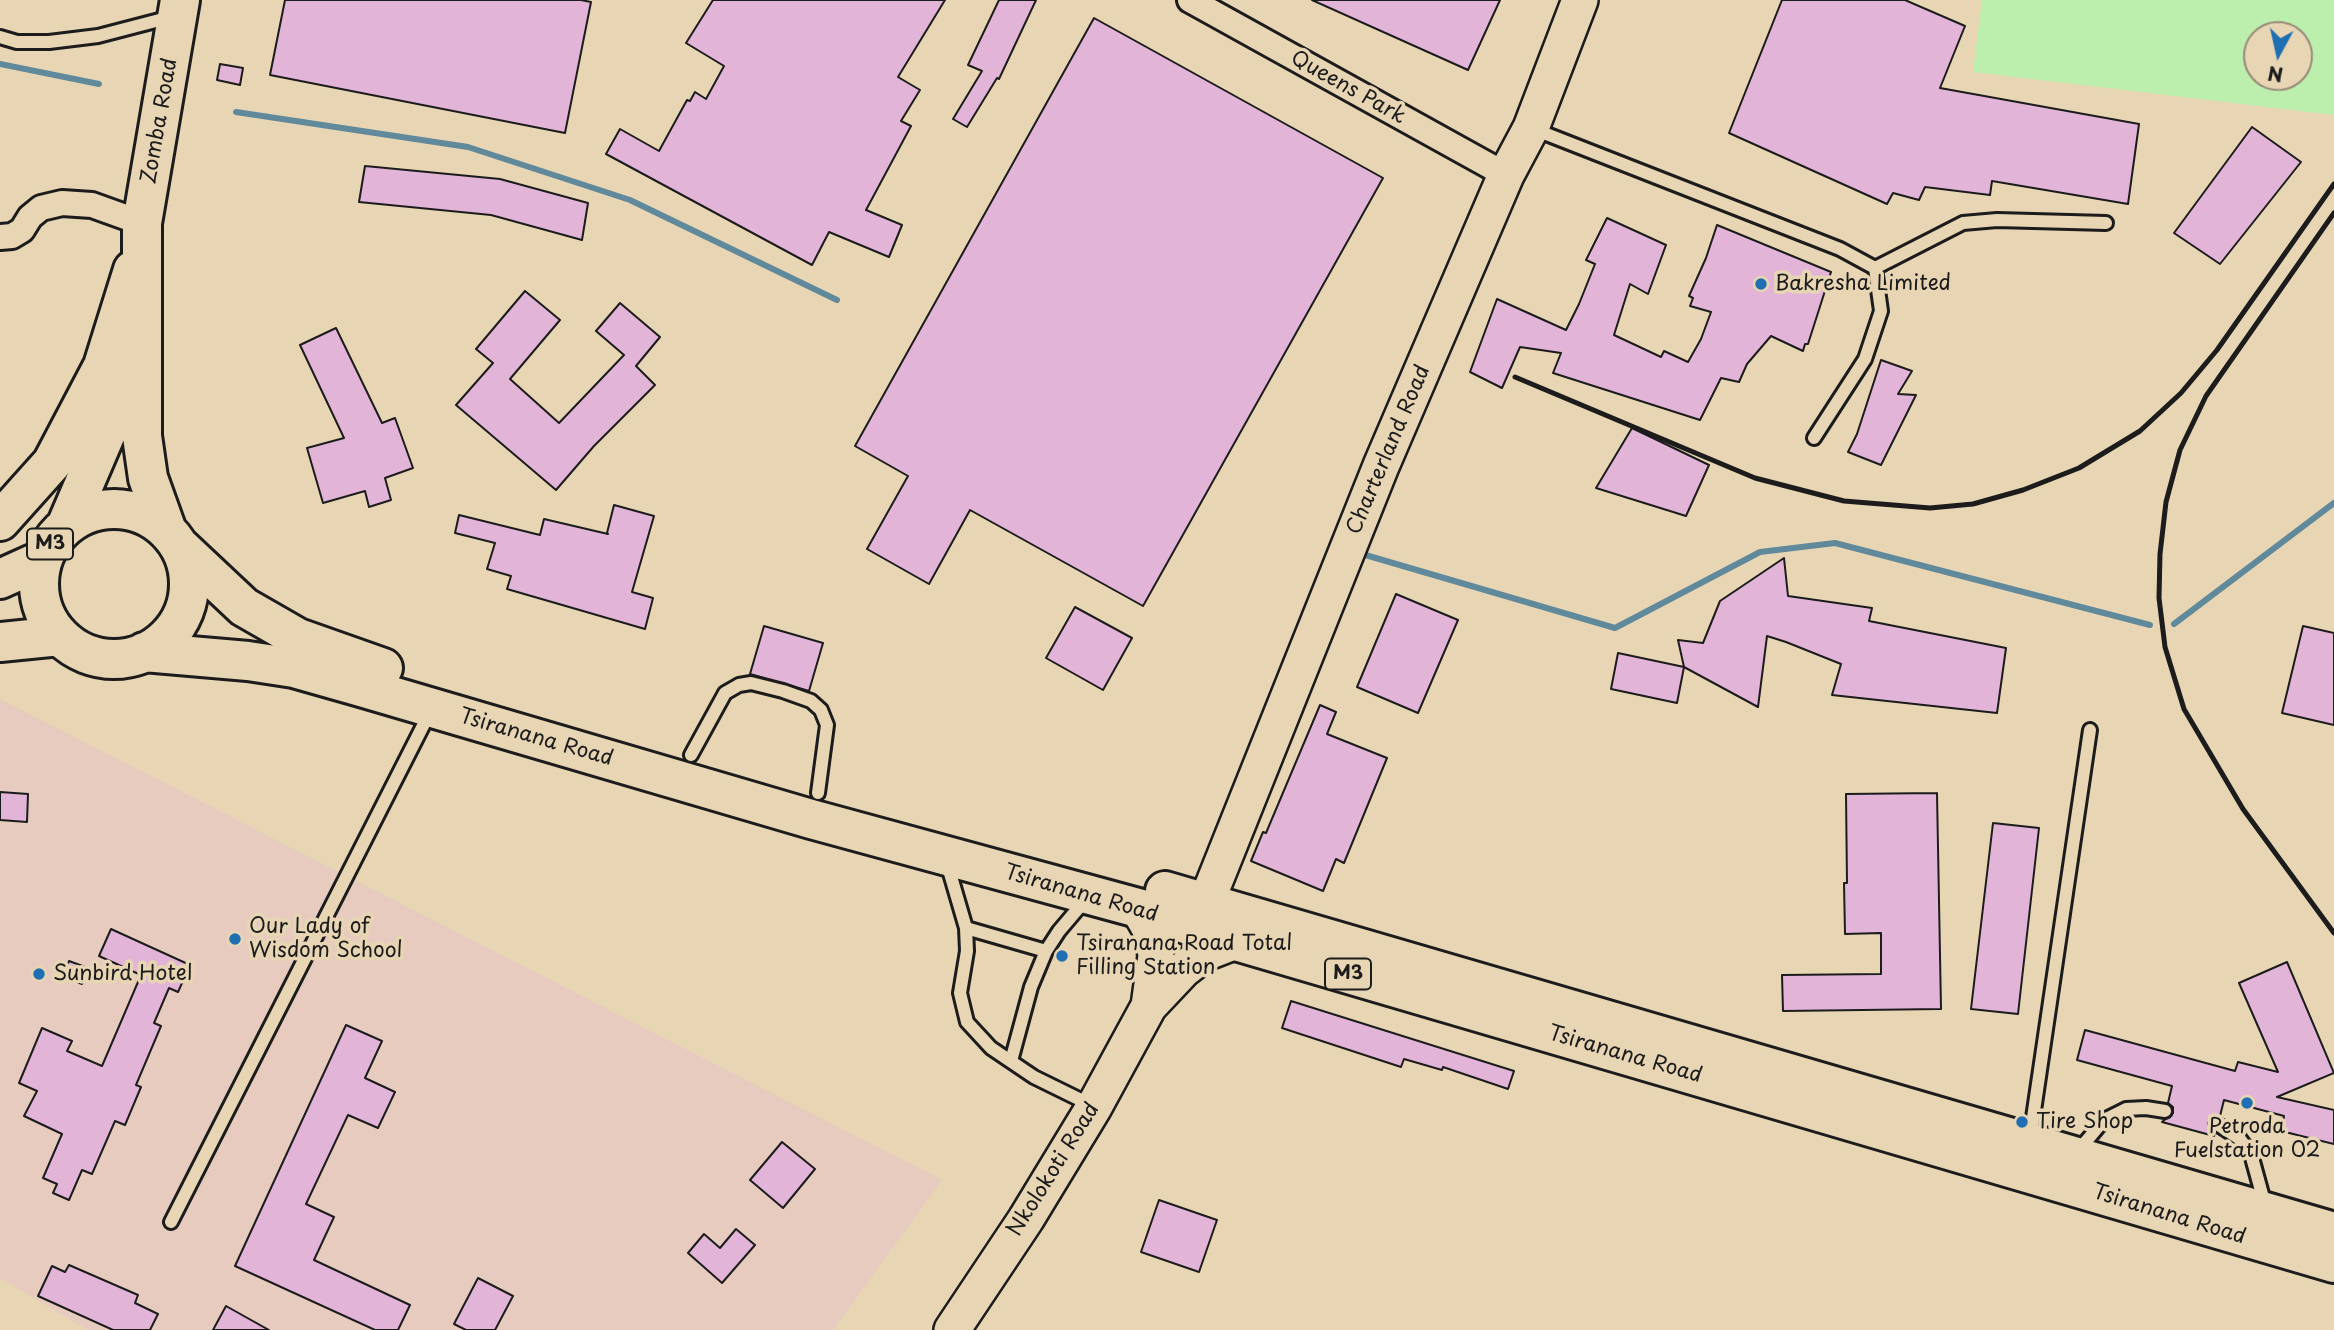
<!DOCTYPE html>
<html>
<head>
<meta charset="utf-8">
<style>
	body { margin:0 }
	#map { position:relative; width:2334px; height:1330px; overflow:hidden; background:#e8d5b3; font-family:"Playpen Sans",sans-serif }
	canvas { display:block }
	.north { position:absolute; left:2243px; top:21px; width:70px; height:70px; box-sizing:border-box; background:#e8d5b3; border:2px solid #968b77; border-radius:50%; rotate:188deg; font-size:19px; font-weight:700; line-height:28px; text-align:center; color:#1c1c1c }
	.north::after { content:''; display:block; margin:auto; width:24px; height:32px; background:#1f6fb2; clip-path:polygon(50% 0,100% 100%,50% 72%,0 100%) }
</style>
</head>
<body>
<div id="map">
<canvas width="2334" height="1330"></canvas>
<div class="north">N</div>
</div>
<script>
const ctx = document.querySelector('canvas').getContext('2d');
ctx.lineJoin = 'round';
function fillPath(path, color) { ctx.fillStyle = color; ctx.fill(path, 'evenodd'); }
const toPath = rows => new Path2D(rows.map(r => 'M' + r).join(''));
function trace(path, color, width, dash) { ctx.strokeStyle = color; ctx.lineWidth = width; ctx.lineCap = dash ? 'butt' : 'round'; ctx.setLineDash(dash || []); ctx.stroke(path); }
function label(font, color, halo, rows, align = 'center') {
  ctx.font = font + ' "Playpen Sans",sans-serif'; ctx.lineWidth = 7; ctx.setLineDash([]); ctx.textBaseline = 'middle'; ctx.strokeStyle = halo; ctx.fillStyle = color; for (const [text, x, y, turn = 0] of rows) {
    ctx.save(); ctx.translate(x, y); ctx.rotate((+turn || 0) * Math.PI / 180); ctx.textAlign = isNaN(turn) ? turn : align; if (halo) ctx.strokeText(text, 0, 0); ctx.fillText(text, 0, 0); ctx.restore();
  }
}
const built = toPath([
	[0,699,942,1180,833,1330,88,1330,0,1278]
]);
const green = toPath([
	[1982,0,2334,0,2334,115,1973,72],
	[2257,35,2299,35,2299,77,2257,77]
]);
const stream = toPath([
	[0,64,99,84],
	[236,112,468,147,630,200,837,300],
	[1362,554,1615,628,1760,552,1835,543,2150,625],
	[2174,624,2334,503]
]);
const building = toPath([
	[285,0,581,0,591,2,565,133,270,75,285,0],
	[713,0,945,0,898,77,920,90,901,121,911,126,866,210,902,225,889,257,829,232,812,265,606,154,620,129,659,151,687,100,690,101,695,92,706,99,724,66,686,43,713,0],
	[999,0,1036,0,999,79,997,78,967,127,953,119,982,71,968,65,999,0],
	[1312,0,1500,0,1468,70,1312,0],
	[1782,0,1905,0,1965,26,1940,88,2139,124,2128,204,1992,181,1990,195,1925,187,1919,200,1893,193,1887,204,1729,133,1782,0],
	[1094,18,1383,178,1143,606,970,510,929,584,867,549,908,476,855,446,1094,18],
	[220,64,243,68,240,85,217,80,220,64],
	[2252,127,2301,162,2220,264,2174,233,2252,127],
	[365,166,500,179,588,203,582,240,491,215,359,202,365,166],
	[1607,218,1666,245,1648,294,1630,284,1614,335,1661,357,1664,351,1688,362,1701,339,1711,312,1690,306,1693,298,1689,296,1706,258,1717,225,1831,272,1808,344,1805,344,1803,351,1771,336,1747,364,1739,382,1721,378,1700,420,1553,373,1561,353,1520,347,1502,388,1470,372,1497,299,1566,330,1579,304,1595,264,1586,260,1607,218],
	[525,291,560,320,510,379,559,423,624,355,596,331,620,303,660,337,636,366,655,385,594,446,556,490,456,405,493,363,476,349,525,291],
	[336,328,382,423,395,418,413,468,385,478,391,500,369,507,365,491,323,503,307,448,344,438,300,345,336,328],
	[1881,360,1912,371,1898,394,1916,395,1881,465,1848,452,1857,434,1881,360],
	[1632,428,1709,465,1686,516,1596,488,1632,428],
	[614,505,654,516,632,592,653,598,645,629,507,589,511,576,487,569,495,543,455,533,459,515,540,535,544,519,608,534,607,533,614,505],
	[1784,558,1788,596,1872,608,1869,621,2006,648,1997,713,1832,695,1841,664,1786,642,1767,636,1758,707,1684,667,1678,640,1703,643,1720,601,1784,558],
	[1396,594,1458,620,1418,713,1357,687,1396,594],
	[1075,607,1132,638,1103,690,1046,658,1075,607],
	[764,626,823,643,809,691,750,674,764,626],
	[2303,626,2334,633,2334,725,2282,713,2303,626],
	[1618,653,1684,667,1677,703,1611,689,1618,653],
	[1320,705,1336,712,1327,734,1387,758,1344,863,1336,859,1323,891,1251,861,1263,832,1266,833,1320,705],
	[0,792,28,794,27,822,0,820,0,792],
	[1937,793,1941,1009,1783,1011,1782,975,1881,974,1881,933,1845,934,1844,883,1847,883,1846,794,1937,793],
	[1993,823,2039,828,2018,1014,1971,1009,1993,823],
	[111,929,190,965,178,992,169,988,154,1023,161,1026,136,1085,141,1087,125,1125,115,1121,92,1174,82,1170,69,1200,53,1193,57,1184,43,1178,62,1134,24,1116,37,1091,19,1083,42,1028,72,1041,67,1051,102,1066,141,975,99,956,111,929],
	[69,961,88,968,82,984,63,977,69,961],
	[2287,962,2334,1073,2277,1097,2334,1110,2334,1144,2281,1131,2284,1116,2224,1100,2220,1116,2212,1117,2208,1123,2210,1129,2215,1133,2214,1136,2162,1122,2173,1113,2173,1107,2168,1103,2172,1086,2077,1060,2085,1030,2235,1071,2238,1062,2278,1072,2239,983,2287,962],
	[1291,1001,1514,1071,1508,1089,1443,1067,1442,1070,1404,1059,1401,1067,1282,1028,1291,1001],
	[346,1025,382,1041,365,1078,395,1092,378,1128,348,1115,306,1204,334,1217,314,1260,410,1305,398,1330,375,1330,235,1266,346,1025],
	[782,1142,815,1169,783,1208,750,1180,782,1142],
	[1159,1200,1217,1220,1199,1272,1141,1252,1159,1200],
	[736,1229,755,1245,722,1283,688,1253,704,1234,720,1248,736,1229],
	[69,1265,138,1295,135,1303,158,1314,150,1330,113,1330,38,1296,52,1266,65,1272,69,1265],
	[478,1278,513,1296,495,1330,466,1330,454,1324,478,1278],
	[226,1306,269,1330,213,1330,226,1306]
]);
const lane = toPath([
	[0,37,17,42,49,42,98,36,171,17],
	[1531,128,1840,249,1875,268,1881,311,1865,359,1814,438],
	[1875,268,1963,223,1997,220,2106,223],
	[691,755,725,693,739,685,751,683,783,691,811,701,821,710,827,725,818,793],
	[947,863,966,928,967,951,960,993,967,1022,991,1048,1034,1077,1091,1105],
	[966,928,1046,951],
	[1011,1061,1031,987,1046,951,1059,931,1087,898],
	[2217,1124,2240,1139,2251,1154,2265,1205],
	[2030,1138,2090,730],
	[2078,1151,2104,1120,2126,1109,2146,1108,2165,1111],
	[171,1222,430,712]
]);
const street = toPath([
	[1190,0,1506,175],
	[0,237,12,236,22,230,30,217,41,208,62,203,92,205,142,223]
]);
const secondary = toPath([
	[1206,903,1381,466,1506,175,1531,128,1580,0],
	[1138,908,1153,934,1156,956,1149,1006],
	[952,1330,1026,1219,1094,1107,1149,1006,1183,970,1205,953,1236,941]
]);
const highway = toPath([
	'39 584a75 75 0 1 1 150 0a75 75 0 1 1-150 0Z',
	[0,521,52,463,103,366,133,270],
	[67,524,112,419,130,355],
	[167,531,148,478,142,436,142,223,180,0],
	[178,545,244,607,298,638,383,668],
	[0,579,42,560],
	[0,642,60,636],
	[144,652,248,661,294,668,361,687,811,819,1138,908,1236,941,2334,1263],
	[1165,891,2334,1232]
]);
const rail = toPath([
	[2334,213,2206,396,2180,450,2166,502,2160,554,2159,598,2165,647,2184,709,2243,809,2334,933],
	[1515,377,1755,478,1844,501,1930,508,1973,504,2023,490,2079,468,2140,431,2181,393,2217,350,2334,184]
]);
const markers = [
	[1761,284,7,"#1f6fb2"],
	[235,939,7,"#1f6fb2"],
	[1062,956,7,"#1f6fb2"],
	[39,974,7,"#1f6fb2"],
	[2247,1103,7,"#1f6fb2"],
	[2022,1122,7,"#1f6fb2"]
];
const shields = [
	[50,544,46],
	[1348,974,46]
];
const shieldNames = [
	["M3",50,544],
	["M3",1348,974]
];
const streetNames = [
	["Queens Park",1348,88,29],
	["Zomba Road",160,121,-80],
	["Charterland Road",1389,450,-67],
	["Tsiranana Road",536,738,16],
	["Tsiranana Road",1081,894,16],
	["Tsiranana Road",1625,1055,16],
	["Nkolokoti Road",1054,1170,-58],
	["Tsiranana Road",2169,1215,17]
];
const poiNames = [
	["Bakresha Limited",1775,284],
	["Our Lady of",249,927],
	["Wisdom School",249,951],
	["Tsiranana Road Total",1076,944],
	["Filling Station",1076,968],
	["Sunbird Hotel",53,974],
	["Tire Shop",2036,1122],
	["Petroda",2247,1127,"center"],
	["Fuelstation 02",2247,1151,"center"]
];
fillPath(built, '#e6cbbe');
fillPath(green, '#bceeae');
trace(stream, '#60899b', 6);
fillPath(building, '#e2b5d8');
trace(building, '#1c1c1c', 2);
trace(lane, '#1c1c1c', 18);
trace(street, '#1c1c1c', 30);
trace(secondary, '#1c1c1c', 40);
trace(highway, '#1c1c1c', 44);
trace(lane, '#e8d5b3', 12);
trace(street, '#e8d5b3', 24);
trace(secondary, '#e8d5b3', 35);
trace(highway, '#e8d5b3', 38);
trace(rail, '#1c1c1c', 5);
for (const [x, y, r, color] of markers) { const dot = new Path2D(); dot.arc(x, y, r, 0, 2 * Math.PI); ctx.fillStyle = color; ctx.fill(dot); trace(dot, '#e8d5b3', 2.5); }
for (const [x, y, w] of shields) { const box = new Path2D(); box.roundRect(x - w / 2, y - 15.5, w, 31, 5); ctx.fillStyle = '#e8d5b3'; ctx.fill(box); trace(box, '#1c1c1c', 2); }
label('bold 19px', '#1c1c1c', null, shieldNames);
label('21px', '#1c1c1c', '#e8d5b3', streetNames);
label('21px', '#1c1c1c', '#e8d5b3', poiNames, 'left');
</script>
</body>
</html>
